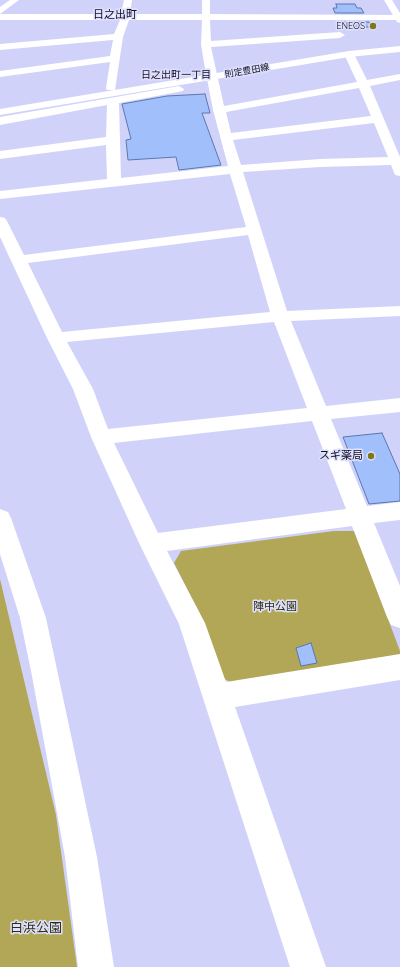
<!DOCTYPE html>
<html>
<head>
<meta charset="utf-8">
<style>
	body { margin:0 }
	canvas { display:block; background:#d0d2fa }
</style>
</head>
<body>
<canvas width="400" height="967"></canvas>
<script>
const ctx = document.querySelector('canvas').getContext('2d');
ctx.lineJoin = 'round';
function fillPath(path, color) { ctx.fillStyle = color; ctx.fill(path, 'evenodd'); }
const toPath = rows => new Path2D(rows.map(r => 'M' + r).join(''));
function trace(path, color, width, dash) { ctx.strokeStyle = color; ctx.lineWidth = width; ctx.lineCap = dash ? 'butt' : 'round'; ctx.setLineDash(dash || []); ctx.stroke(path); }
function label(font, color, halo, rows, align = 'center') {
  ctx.font = font + ' Quicksand,"Noto Sans JP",sans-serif'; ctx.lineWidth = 3; ctx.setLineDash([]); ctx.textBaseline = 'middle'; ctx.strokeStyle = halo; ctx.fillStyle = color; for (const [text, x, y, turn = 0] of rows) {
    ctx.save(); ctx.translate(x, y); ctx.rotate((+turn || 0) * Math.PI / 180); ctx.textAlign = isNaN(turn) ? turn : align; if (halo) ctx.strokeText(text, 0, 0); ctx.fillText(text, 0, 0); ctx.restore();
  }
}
const green = toPath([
	[334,531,355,531,400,651,400,660,232,683,221,677,200,614,174,563,181,551],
	[0,579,56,815,77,967,0,967]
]);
const building = toPath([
	[336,4,355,4,357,8,361,8,364,13,335,13,333,8,337,8,336,4],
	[339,22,369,22,372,27,342,27,339,22],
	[205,94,210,113,202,113,221,165,179,170,176,157,128,160,126,140,131,139,122,104,167,96,205,94],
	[382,433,400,474,400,501,369,504,343,437,382,433],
	[311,643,317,663,301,666,296,648,311,643]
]);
const minor = toPath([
	[10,0,19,0,0,14,0,7,10,0],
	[124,0,132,0,130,14,202,14,202,0,210,0,210,14,400,15,400,19,397,20,210,20,211,41,340,32,345,35,340,38,211,47,224,106,357,82,344,54,349,51,354,54,367,80,400,74,400,80,370,86,400,157,400,176,395,175,391,165,320,167,243,172,287,311,400,306,400,316,291,321,326,406,400,398,400,412,331,419,367,506,400,502,400,520,374,523,400,586,400,628,391,625,387,617,352,526,167,551,205,623,226,682,400,654,400,680,235,707,326,967,290,967,179,624,139,543,91,437,73,389,47,338,0,237,0,217,5,218,7,221,24,255,246,227,230,174,0,199,0,191,107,179,106,145,0,159,0,151,106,137,107,105,0,125,0,117,179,86,184,89,183,91,119,103,121,178,228,166,213,110,204,63,201,44,202,20,129,20,123,37,115,90,107,90,106,88,110,62,0,77,0,71,110,56,113,40,0,50,0,44,114,34,120,20,0,20,0,14,121,14,124,0],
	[359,88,371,116,231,133,226,112,359,88],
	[374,123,388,157,320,159,241,165,233,140,374,123],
	[248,235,270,312,62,332,28,263,248,235],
	[274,322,307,408,108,429,93,389,67,342,274,322],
	[312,421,346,509,158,533,114,443,312,421],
	[0,509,8,512,11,518,46,618,97,857,114,967,78,967,65,857,32,676,20,618,0,554,0,509]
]);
const major = toPath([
	[400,46,400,52,349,57,0,115,0,109,349,51,400,46]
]);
const highway = toPath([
	[384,0,392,0,400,13,400,23,397,22,384,0]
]);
const markers = [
	[373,26,4,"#81761a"],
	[371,456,4,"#81761a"]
];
const farPoinames = [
	["ENEOS",365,26]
];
const farStreetnames = [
	["則定豊田線",247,71,-10]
];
const farNeighbourhoodnames = [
	["日之出町一丁目",176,75]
];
const farQuarternames = [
	["日之出町",115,15]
];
const poiNames = [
	["スギ薬局",363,456]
];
const parkNames = [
	["陣中公園",275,607]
];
const nearParknames = [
	["白浜公園",36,928]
];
fillPath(green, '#b1a757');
fillPath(building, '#a1c0fb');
trace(building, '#5b77ae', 1);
fillPath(minor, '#fff');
fillPath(major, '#fff');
fillPath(highway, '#fff');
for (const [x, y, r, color] of markers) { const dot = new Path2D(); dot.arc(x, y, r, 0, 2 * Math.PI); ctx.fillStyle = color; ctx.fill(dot); trace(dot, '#dfe0fb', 1.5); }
label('9px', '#0e0d23', '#dfe0fb', farPoinames, 'right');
label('9px', '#0e0d23', '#dfe0fb', farStreetnames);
label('10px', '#0e0d23', '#dfe0fb', farNeighbourhoodnames);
label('11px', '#0e0d23', '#dfe0fb', farQuarternames);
label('11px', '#0e0d23', '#dfe0fb', poiNames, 'right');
label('11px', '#2f2c14', '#dfe0fb', parkNames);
label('13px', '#2f2c14', '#dfe0fb', nearParknames);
</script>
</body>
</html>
